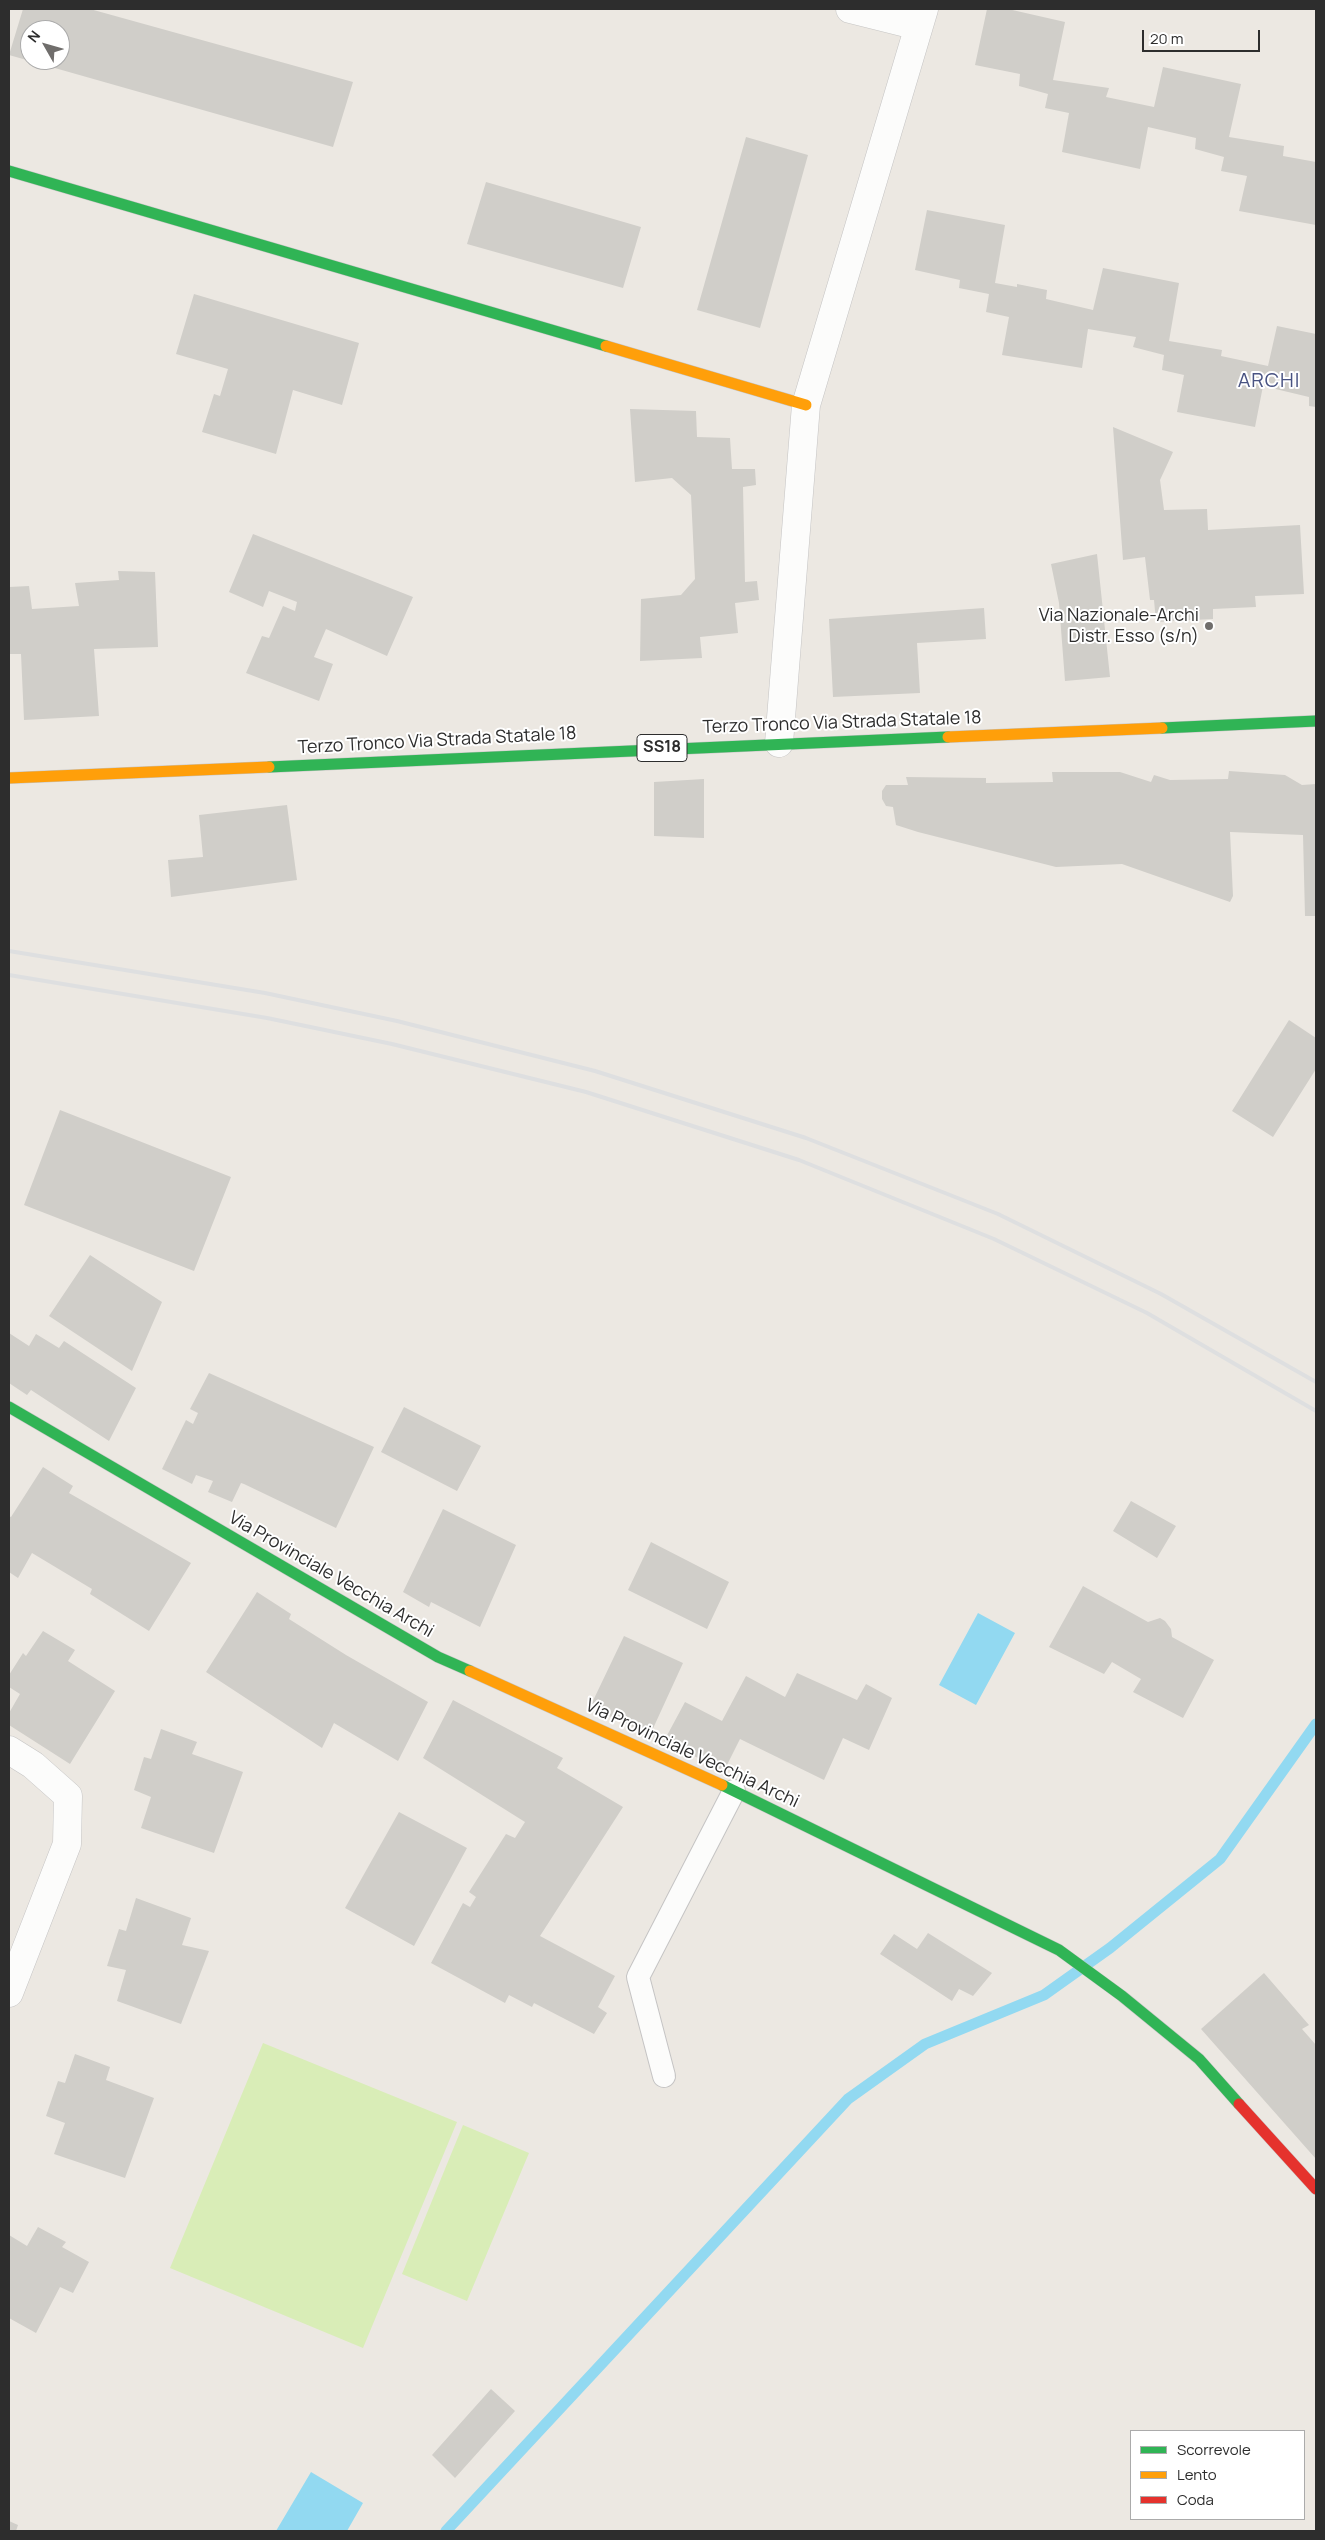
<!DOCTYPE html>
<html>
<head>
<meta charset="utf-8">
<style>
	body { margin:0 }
	#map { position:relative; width:1325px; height:2540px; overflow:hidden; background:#ece8e2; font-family:Manrope,sans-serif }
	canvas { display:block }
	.frame { position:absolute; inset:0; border:10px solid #2d2d2d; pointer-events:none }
	.legend { position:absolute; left:1130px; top:2430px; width:175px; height:90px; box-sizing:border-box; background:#fff; border:1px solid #ababab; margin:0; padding:6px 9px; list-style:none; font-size:15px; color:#2d2d2d }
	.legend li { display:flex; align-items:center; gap:10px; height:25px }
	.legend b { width:25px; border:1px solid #ababab }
	.north { position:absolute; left:20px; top:20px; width:50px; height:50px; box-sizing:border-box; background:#fff; border:1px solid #ababab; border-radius:50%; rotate:308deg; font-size:14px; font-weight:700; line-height:20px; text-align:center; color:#2d2d2d }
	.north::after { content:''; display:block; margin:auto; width:18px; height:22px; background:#706e6c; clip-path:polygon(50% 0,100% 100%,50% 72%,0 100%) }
	.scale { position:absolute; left:1142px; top:30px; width:118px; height:22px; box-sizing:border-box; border:2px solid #2d2d2d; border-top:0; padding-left:6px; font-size:15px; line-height:18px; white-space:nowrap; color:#2d2d2d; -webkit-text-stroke:4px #fff; paint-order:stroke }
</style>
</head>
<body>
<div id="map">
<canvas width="1325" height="2540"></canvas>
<div class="frame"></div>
<ul class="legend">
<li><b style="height:6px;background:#30b455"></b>Scorrevole</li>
<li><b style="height:6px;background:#ff9f0a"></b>Lento</li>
<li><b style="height:6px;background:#e5322d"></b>Coda</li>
</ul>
<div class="north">N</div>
<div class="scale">20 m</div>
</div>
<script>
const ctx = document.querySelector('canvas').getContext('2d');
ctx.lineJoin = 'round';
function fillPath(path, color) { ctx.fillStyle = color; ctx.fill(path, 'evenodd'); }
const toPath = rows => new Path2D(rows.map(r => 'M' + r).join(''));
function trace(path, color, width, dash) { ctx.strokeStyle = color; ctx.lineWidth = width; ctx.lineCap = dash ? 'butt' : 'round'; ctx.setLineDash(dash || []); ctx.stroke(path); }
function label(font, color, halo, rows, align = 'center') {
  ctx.font = font + ' Manrope,sans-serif'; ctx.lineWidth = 4; ctx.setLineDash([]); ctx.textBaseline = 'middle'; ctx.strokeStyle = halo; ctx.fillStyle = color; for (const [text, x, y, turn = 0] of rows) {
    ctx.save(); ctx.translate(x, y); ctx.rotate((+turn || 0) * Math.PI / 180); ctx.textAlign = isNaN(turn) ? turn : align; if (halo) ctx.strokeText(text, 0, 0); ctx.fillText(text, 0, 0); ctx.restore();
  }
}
const pitch = toPath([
	[263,2043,457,2122,363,2348,170,2268],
	[463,2125,529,2153,467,2301,402,2274]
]);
const water = toPath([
	[978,1613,1015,1633,976,1705,939,1685],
	[311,2472,363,2503,347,2531,276,2531]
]);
const stream = toPath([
	[446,2531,848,2099,925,2044,1044,1995,1110,1948,1220,1859,1316,1724]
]);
const building = toPath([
	[23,9,90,9,353,82,333,147,9,55],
	[30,30,60,30,60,60,30,60],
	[987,9,1008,9,1065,22,1053,80,1109,88,1106,97,1154,107,1163,67,1241,84,1229,137,1284,146,1283,156,1316,162,1316,225,1239,211,1247,176,1221,171,1224,157,1195,149,1196,138,1148,127,1140,169,1062,152,1069,113,1045,108,1048,94,1019,86,1020,74,975,65],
	[746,137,808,155,760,328,697,310],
	[486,182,641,227,623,288,467,244],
	[927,210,1005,225,995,283,1017,287,1017,284,1047,290,1046,299,1093,310,1103,268,1179,283,1169,341,1222,350,1221,356,1268,366,1277,326,1316,334,1316,407,1309,406,1309,397,1263,386,1255,427,1177,412,1184,375,1162,370,1164,355,1133,347,1136,337,1088,329,1082,368,1002,355,1009,317,986,312,989,294,959,288,960,280,915,270],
	[194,294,359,343,342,405,293,390,276,454,202,432,214,394,220,396,228,369,176,354],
	[630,409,696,411,697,437,730,438,732,469,755,469,756,485,743,487,745,582,757,581,759,600,735,603,738,633,700,637,702,658,640,661,641,599,681,595,695,579,691,495,672,478,635,482],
	[1113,427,1173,452,1160,480,1164,510,1207,509,1208,530,1300,525,1304,594,1255,596,1256,607,1213,609,1213,619,1156,622,1154,600,1150,600,1145,557,1123,560],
	[253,534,413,597,387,656,326,629,314,657,333,664,319,701,246,673,262,636,269,638,283,606,295,611,297,602,269,591,263,607,229,592],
	[1097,554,1110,677,1065,681,1059,603,1051,564],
	[118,571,155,572,158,647,94,649,99,716,24,720,21,654,9,654,9,587,29,586,32,609,79,606,75,583,119,580],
	[984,608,986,639,917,643,920,693,833,697,829,619],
	[1229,771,1285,775,1302,785,1316,784,1316,916,1305,916,1303,835,1230,832,1233,896,1230,902,1122,864,1056,867,918,832,896,825,893,807,886,806,882,799,882,791,886,785,908,785,906,777,986,778,986,783,1053,782,1052,772,1120,772,1151,782,1154,775,1170,780,1228,779],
	[704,779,704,838,654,836,654,782],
	[287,805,297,880,171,897,168,860,203,857,199,815],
	[1289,1020,1316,1038,1316,1069,1273,1137,1232,1111],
	[60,1110,231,1177,194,1271,24,1205],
	[90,1255,162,1302,132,1371,49,1316],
	[9,1333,29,1346,36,1334,59,1348,64,1341,136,1388,109,1441,31,1390,27,1395,9,1383],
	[209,1373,374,1447,336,1528,244,1484,241,1483,232,1502,208,1492,213,1481,196,1475,192,1484,162,1469,186,1420,193,1424,198,1413,190,1409],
	[404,1407,481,1446,457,1491,381,1452],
	[43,1467,73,1486,69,1493,191,1563,149,1631,90,1594,92,1589,32,1553,18,1578,9,1572,9,1516,11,1517],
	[1131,1501,1176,1526,1157,1558,1113,1531],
	[443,1509,516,1545,480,1627,431,1602,429,1607,403,1592],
	[651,1542,729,1582,707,1629,628,1590],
	[1083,1586,1148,1622,1160,1618,1165,1621,1171,1629,1172,1637,1214,1660,1183,1718,1133,1692,1141,1679,1112,1662,1104,1674,1049,1647],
	[257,1592,291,1614,289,1619,346,1655,428,1702,398,1761,334,1723,322,1748,206,1672],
	[43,1631,75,1650,68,1661,115,1691,70,1764,9,1725,9,1713,20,1694,9,1687,9,1675,23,1653,26,1656],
	[624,1636,683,1663,650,1735,590,1707],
	[797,1673,857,1700,866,1684,892,1698,869,1750,843,1738,824,1780,740,1739,724,1771,664,1741,685,1702,722,1721,746,1676,785,1697],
	[453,1700,563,1758,557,1768,623,1807,540,1936,615,1976,598,2007,607,2013,594,2034,534,2003,532,2007,509,1995,505,2003,431,1963,463,1903,470,1907,476,1897,469,1892,506,1834,515,1838,525,1822,423,1758],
	[161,1729,197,1742,192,1754,243,1772,214,1853,141,1828,151,1797,134,1790,144,1757,151,1759],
	[399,1812,467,1848,414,1946,345,1908],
	[136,1898,191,1918,182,1945,209,1951,181,2024,117,2001,126,1970,107,1966,119,1929,126,1931],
	[928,1933,992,1973,973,1996,959,1989,952,2001,880,1954,894,1934,917,1949],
	[1264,1973,1309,2025,1302,2029,1316,2045,1316,2159,1201,2029],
	[75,2054,110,2067,106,2080,154,2098,125,2178,54,2154,65,2123,46,2116,58,2081,65,2083],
	[38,2227,66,2242,62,2247,89,2262,73,2293,60,2287,36,2333,9,2318,9,2235,27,2246],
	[491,2389,515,2411,455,2478,432,2455],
	[9,2521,18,2525,16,2531,9,2531]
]);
const lane = toPath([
	[664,2076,638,1977,734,1791]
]);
const street = toPath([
	[850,9,918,26],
	[779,743,806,405,924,9],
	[9,1750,33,1765,68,1796,67,1844,9,1993]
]);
const fast = toPath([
	[9,171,606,346],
	[1162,728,1316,721],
	[269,767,948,737],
	[9,1407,438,1657,470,1671],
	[722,1785,1059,1950,1122,1996,1199,2059,1239,2104]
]);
const slow = toPath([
	[606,346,806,405],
	[948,737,1162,728],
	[9,778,269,767],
	[470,1671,722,1785]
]);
const jam = toPath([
	[1239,2104,1316,2189]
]);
const rail = toPath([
	[9,951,265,993,397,1021,595,1071,806,1138,998,1214,1161,1294,1316,1382],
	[9,975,267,1018,392,1044,586,1092,799,1160,994,1239,1147,1313,1316,1411]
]);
const markers = [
	[1209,626,5,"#706e6c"]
];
const shields = [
	[662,748,50]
];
const shieldNames = [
	["SS18",662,748]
];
const poiNames = [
	["Via Nazionale-Archi",1199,616],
	["Distr. Esso (s/n)",1199,637]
];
const streetNames = [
	["Terzo Tronco Via Strada Statale 18",842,723,-2],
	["Terzo Tronco Via Strada Statale 18",437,741,-3],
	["Via Provinciale Vecchia Archi",331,1575,30],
	["Via Provinciale Vecchia Archi",692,1754,25]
];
const quarterNames = [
	["ARCHI",1269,381]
];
fillPath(pitch, '#d9edb7');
fillPath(water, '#92d9f1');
trace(stream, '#92d9f1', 11);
fillPath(building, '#d0cec9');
trace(lane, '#c5c4c4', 24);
trace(street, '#c5c4c4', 29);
trace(fast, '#c5c4c4', 12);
trace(slow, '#c5c4c4', 12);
trace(jam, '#c5c4c4', 12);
trace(lane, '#fcfcfb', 22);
trace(street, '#fcfcfb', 28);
trace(fast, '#30b455', 11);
trace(slow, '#ff9f0a', 11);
trace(jam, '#e5322d', 11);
trace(rail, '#dedfe0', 4);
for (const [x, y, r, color] of markers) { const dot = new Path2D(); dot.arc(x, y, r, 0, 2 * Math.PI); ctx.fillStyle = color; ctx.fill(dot); trace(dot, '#fff', 2); }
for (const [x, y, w] of shields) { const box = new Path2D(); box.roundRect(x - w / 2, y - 13.5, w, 27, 4); ctx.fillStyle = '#fff'; ctx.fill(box); trace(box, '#2d2d2d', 1); }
label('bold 16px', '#2d2d2d', null, shieldNames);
label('18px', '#2d2d2d', '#fff', poiNames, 'right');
label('18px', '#2d2d2d', '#fff', streetNames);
ctx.letterSpacing = '1px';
label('20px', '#495382', '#fff', quarterNames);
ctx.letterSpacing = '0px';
</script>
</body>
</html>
